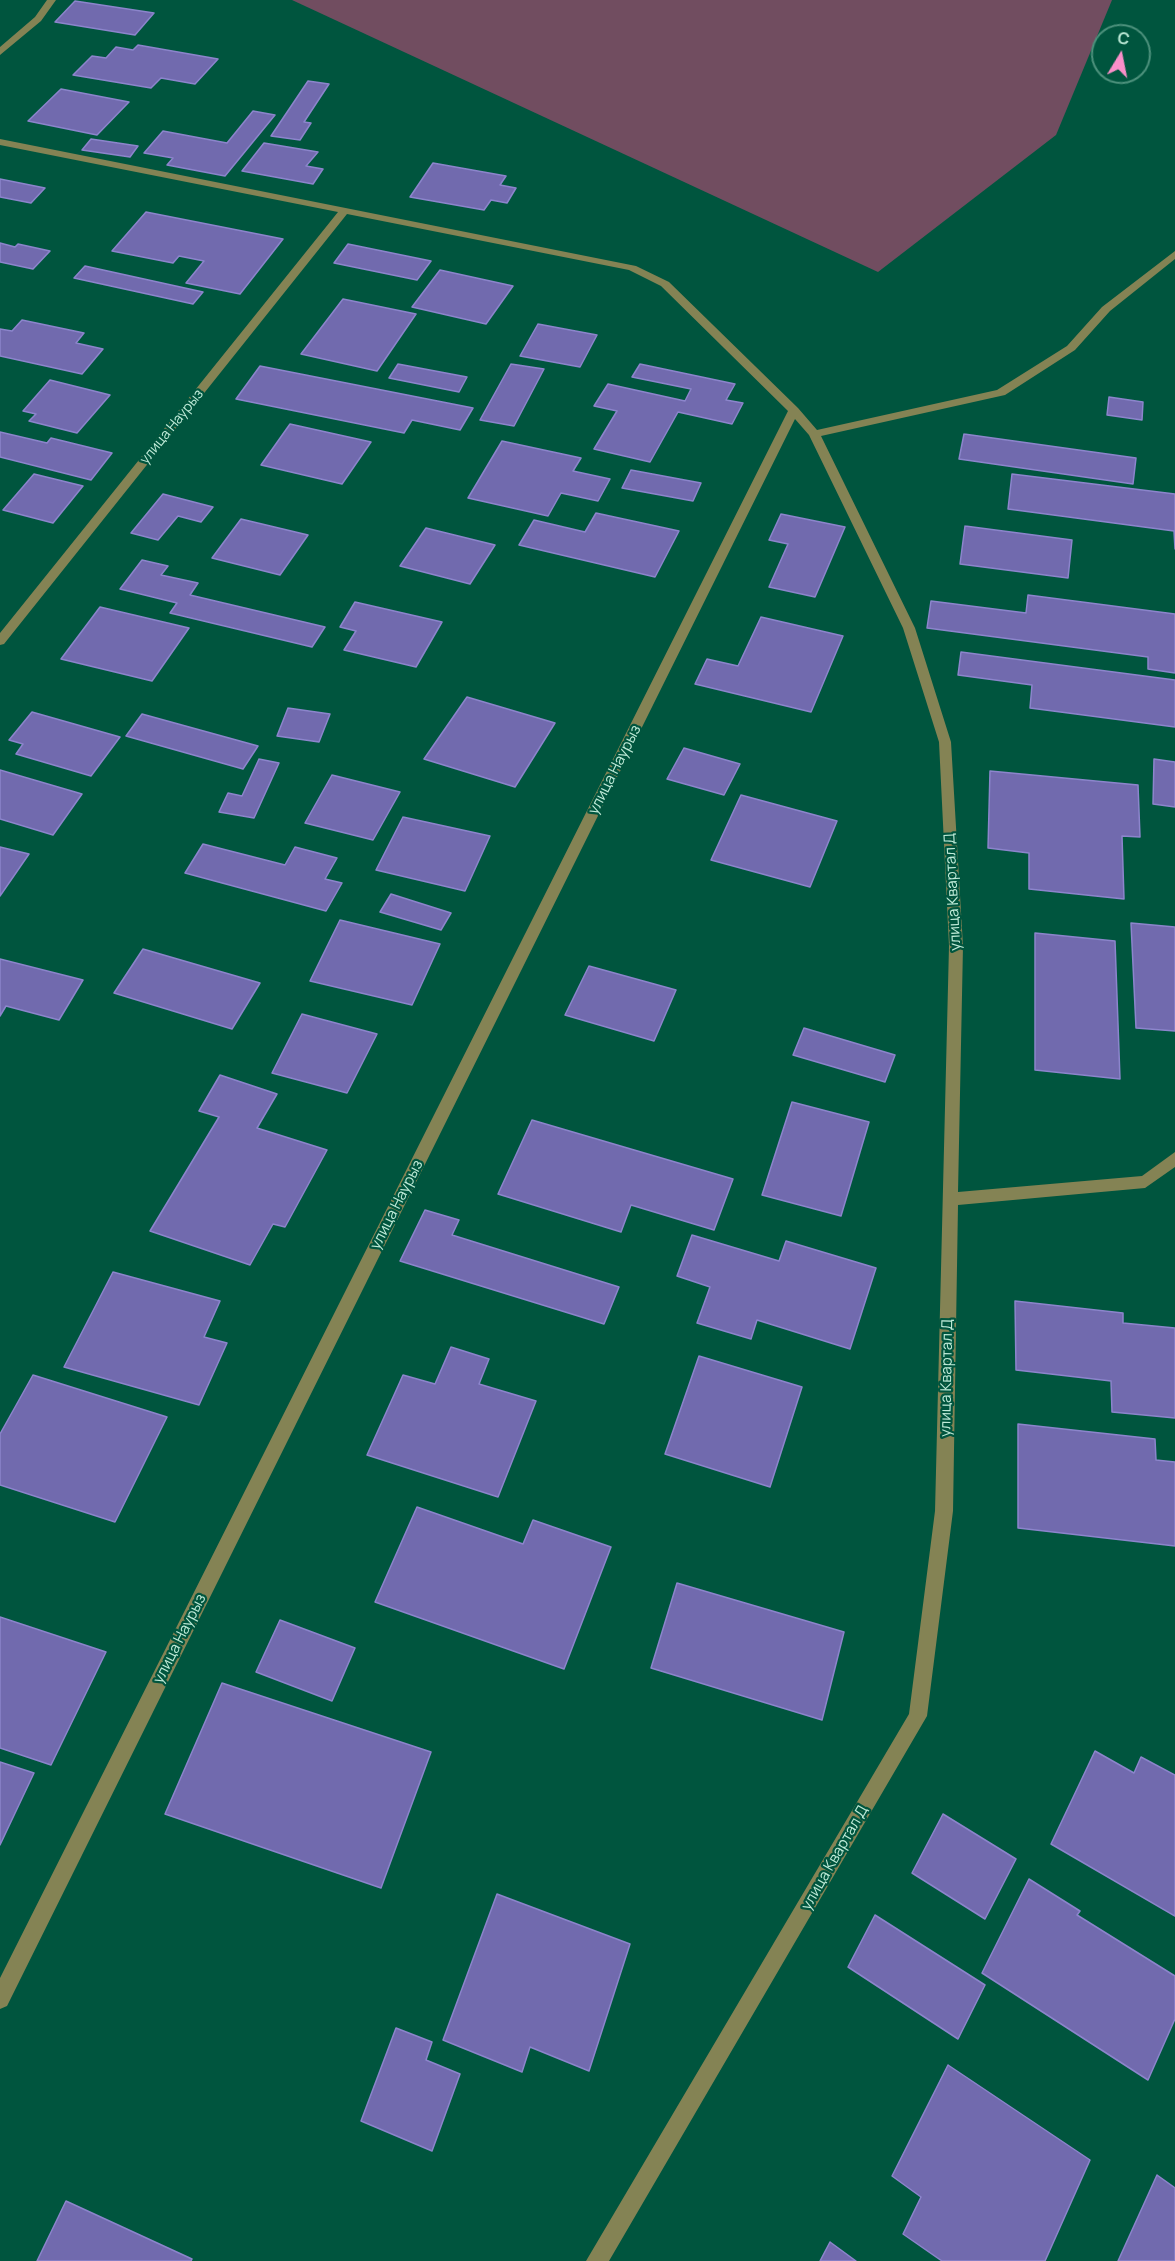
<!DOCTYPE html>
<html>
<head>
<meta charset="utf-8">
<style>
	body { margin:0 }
	#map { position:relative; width:1175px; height:2261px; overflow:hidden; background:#00553e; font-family:Manrope,sans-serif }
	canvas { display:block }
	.north { position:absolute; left:1091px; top:24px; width:60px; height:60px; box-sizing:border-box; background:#00553e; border:2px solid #4d917c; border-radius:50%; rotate:10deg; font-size:16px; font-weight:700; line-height:24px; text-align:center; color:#c0ecd9 }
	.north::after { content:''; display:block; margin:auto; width:21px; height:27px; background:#f98fc9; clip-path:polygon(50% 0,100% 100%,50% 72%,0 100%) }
</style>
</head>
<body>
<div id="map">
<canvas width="1175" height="2261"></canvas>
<div class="north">С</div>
</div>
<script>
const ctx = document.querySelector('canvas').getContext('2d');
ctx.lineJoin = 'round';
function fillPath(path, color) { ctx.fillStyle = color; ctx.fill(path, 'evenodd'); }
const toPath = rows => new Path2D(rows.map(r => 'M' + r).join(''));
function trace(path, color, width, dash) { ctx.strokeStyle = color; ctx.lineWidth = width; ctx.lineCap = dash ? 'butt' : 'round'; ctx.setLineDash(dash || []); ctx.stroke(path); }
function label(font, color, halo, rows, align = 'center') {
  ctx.font = font + ' Manrope,sans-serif'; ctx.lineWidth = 4.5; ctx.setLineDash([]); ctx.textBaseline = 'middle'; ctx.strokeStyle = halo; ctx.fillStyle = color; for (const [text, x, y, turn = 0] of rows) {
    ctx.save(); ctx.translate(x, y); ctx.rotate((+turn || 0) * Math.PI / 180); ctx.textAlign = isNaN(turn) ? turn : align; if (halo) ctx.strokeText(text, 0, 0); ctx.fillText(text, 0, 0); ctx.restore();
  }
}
const green = toPath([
	[292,0,1112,0,1056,135,878,272]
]);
const building = toPath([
	[75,1,154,13,135,35,55,22,75,1],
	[138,45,218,59,195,84,161,78,151,88,73,75,92,56,106,58,116,47,133,50,138,45],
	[308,81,329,84,304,122,311,123,300,140,271,136,308,81],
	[61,89,129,102,97,135,28,121,61,89],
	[253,111,275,115,225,176,167,165,173,158,144,153,163,131,227,143,253,111],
	[91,139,138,146,130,157,82,150,91,139],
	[264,143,318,152,306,166,323,169,313,184,242,171,264,143],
	[433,163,506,176,500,185,516,188,507,203,491,200,484,210,410,197,433,163],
	[0,179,45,188,31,203,0,197,0,179],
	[146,212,283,239,240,294,186,283,204,261,179,256,173,263,112,251,146,212],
	[0,243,15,247,18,244,50,251,33,269,0,262,0,243],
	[348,244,431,261,417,280,334,263,348,244],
	[85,266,203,292,193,304,74,278,85,266],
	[440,270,513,286,486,324,412,307,440,270],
	[343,299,416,314,377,371,301,354,343,299],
	[22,320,84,333,76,343,103,349,82,374,0,356,0,329,12,331,22,320],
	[538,324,597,335,580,367,520,356,538,324],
	[398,364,467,377,459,392,389,378,398,364],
	[511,364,544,369,514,426,480,420,511,364],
	[640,364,735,384,726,400,743,403,732,424,678,412,650,462,594,449,617,411,594,406,608,384,685,401,691,389,632,377,640,364],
	[260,366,473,408,460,430,412,420,404,433,236,399,260,366],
	[50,380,110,395,77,433,29,421,36,414,23,411,50,380],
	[1109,397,1143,402,1142,420,1107,415,1109,397],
	[290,424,371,442,342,484,261,465,290,424],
	[0,432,47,443,51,438,112,453,91,480,0,457,0,432],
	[964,434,1136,458,1133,484,959,459,964,434],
	[502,441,581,458,573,471,610,479,598,501,561,493,548,516,468,498,502,441],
	[631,470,701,483,693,501,622,488,631,470],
	[34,474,83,486,53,523,3,510,34,474],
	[1012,474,1175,494,1175,549,1174,531,1008,509,1012,474],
	[163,494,213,507,201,522,178,516,158,540,131,533,163,494],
	[596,513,679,531,655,577,519,545,534,520,585,532,596,513],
	[781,514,845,527,815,597,769,587,788,544,769,540,781,514],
	[241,519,308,535,280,575,212,558,241,519],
	[965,526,1072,540,1068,578,960,564,965,526],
	[426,528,495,545,470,584,400,566,426,528],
	[142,560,168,566,161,575,198,583,190,595,325,627,312,647,170,613,177,603,120,589,142,560],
	[1028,595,1175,614,1175,673,1148,669,1148,657,927,628,931,601,1026,613,1028,595],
	[355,602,442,622,416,667,344,650,356,631,340,627,355,602],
	[100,607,189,628,152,681,61,659,100,607],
	[761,617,843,636,811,712,695,684,707,659,738,666,761,617],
	[961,652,1175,680,1175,727,1030,708,1032,685,958,675,961,652],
	[467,697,555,723,515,787,424,759,467,697],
	[288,708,330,714,319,742,277,736,288,708],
	[32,712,120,737,91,776,16,754,23,744,9,740,32,712],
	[142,714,258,746,243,769,126,736,142,714],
	[684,748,740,764,724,795,667,779,684,748],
	[259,759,279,763,254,818,219,812,228,793,242,796,259,759],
	[1154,759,1175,762,1175,807,1153,804,1154,759],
	[0,770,82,794,53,835,0,819,0,770],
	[990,771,1138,785,1140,837,1122,836,1124,899,1029,889,1029,853,988,848,990,771],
	[332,775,400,792,373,840,305,823,332,775],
	[741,795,837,821,810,887,711,860,741,795],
	[403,817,490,836,465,891,376,870,403,817],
	[203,844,285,865,295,847,337,858,325,879,342,883,326,911,185,873,203,844],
	[0,847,29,854,0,896,0,847],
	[391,894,451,913,441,930,380,912,391,894],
	[340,920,440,944,412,1005,310,981,340,920],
	[1131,923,1175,927,1175,1031,1136,1028,1131,923],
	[1035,933,1115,941,1120,1079,1035,1070,1035,933],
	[143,949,260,983,232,1029,114,993,143,949],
	[0,959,83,980,59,1020,6,1006,0,1016,0,959],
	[589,966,676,990,654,1041,565,1015,589,966],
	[302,1014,377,1034,347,1093,272,1073,302,1014],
	[804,1028,895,1055,885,1082,793,1055,804,1028],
	[220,1075,277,1094,257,1128,327,1150,285,1227,273,1224,250,1265,150,1231,219,1117,199,1111,220,1075],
	[792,1102,869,1122,841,1216,762,1195,792,1102],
	[532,1120,733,1179,714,1230,631,1205,621,1232,498,1194,532,1120],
	[425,1210,459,1220,452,1235,619,1287,604,1324,400,1261,425,1210],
	[692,1235,779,1261,786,1241,876,1268,850,1349,757,1320,751,1339,697,1323,710,1287,677,1276,692,1235],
	[113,1272,220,1301,204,1337,227,1343,199,1405,64,1367,113,1272],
	[1015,1301,1123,1313,1123,1323,1175,1328,1175,1418,1112,1412,1111,1381,1016,1370,1015,1301],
	[451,1347,489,1359,479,1384,536,1401,498,1497,367,1455,403,1375,435,1384,451,1347],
	[699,1356,802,1387,770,1487,665,1454,699,1356],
	[33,1375,167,1417,115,1522,0,1485,0,1434,33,1375],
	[1018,1424,1155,1439,1156,1460,1175,1462,1175,1546,1018,1528,1018,1424],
	[417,1507,523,1544,533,1520,611,1547,564,1669,375,1602,417,1507],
	[677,1583,844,1632,822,1720,651,1668,677,1583],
	[0,1617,106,1652,51,1765,0,1748,0,1617],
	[280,1620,355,1648,332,1701,256,1672,280,1620],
	[222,1683,431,1752,381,1888,165,1814,222,1683],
	[1095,1751,1134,1773,1141,1757,1175,1775,1175,1916,1051,1844,1095,1751],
	[0,1762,34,1773,0,1845,0,1762],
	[943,1814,1016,1859,985,1919,912,1873,943,1814],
	[1029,1879,1080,1911,1077,1915,1175,1976,1175,2019,1148,2080,982,1973,1029,1879],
	[497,1894,630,1944,589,2071,530,2047,522,2072,443,2040,497,1894],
	[875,1915,985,1985,958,2039,848,1967,875,1915],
	[396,2028,432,2042,426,2060,460,2074,432,2151,361,2121,396,2028],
	[948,2065,1090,2160,1045,2261,942,2261,903,2234,921,2197,892,2176,948,2065],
	[1157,2175,1175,2188,1175,2261,1118,2261,1157,2175],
	[66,2201,192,2259,191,2261,37,2261,66,2201],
	[830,2242,856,2261,820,2261,830,2242]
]);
const minor = toPath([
	[47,0,56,0,41,21,0,55,0,47,35,17,47,0],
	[0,139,636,266,669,282,798,408,817,430,997,390,1067,346,1102,307,1175,251,1175,259,1110,311,1075,350,1005,395,821,436,915,628,951,742,963,946,958,1192,1142,1176,1175,1152,1175,1167,1145,1188,958,1205,953,1511,927,1716,609,2261,586,2261,909,1714,935,1511,949,946,939,742,903,628,809,435,795,419,7,2006,0,2009,0,1978,788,411,661,286,629,270,347,214,4,644,0,645,0,633,338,212,0,145,0,139]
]);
const farStreetnames = [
	["улица Наурыз",172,427,-51]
];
const streetNames = [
	["улица Наурыз",615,770,-63],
	["улица Квартал Д",953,892,-93],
	["улица Наурыз",397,1205,-63],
	["улица Квартал Д",947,1378,-89],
	["улица Наурыз",180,1639,-63],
	["улица Квартал Д",835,1858,-60]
];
fillPath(green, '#714d60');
fillPath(building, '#716aae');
trace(building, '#8c85cc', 1.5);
fillPath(minor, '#848354');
label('14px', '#c0ecd9', '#00553e', farStreetnames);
label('15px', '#c0ecd9', '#00553e', streetNames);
</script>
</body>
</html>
